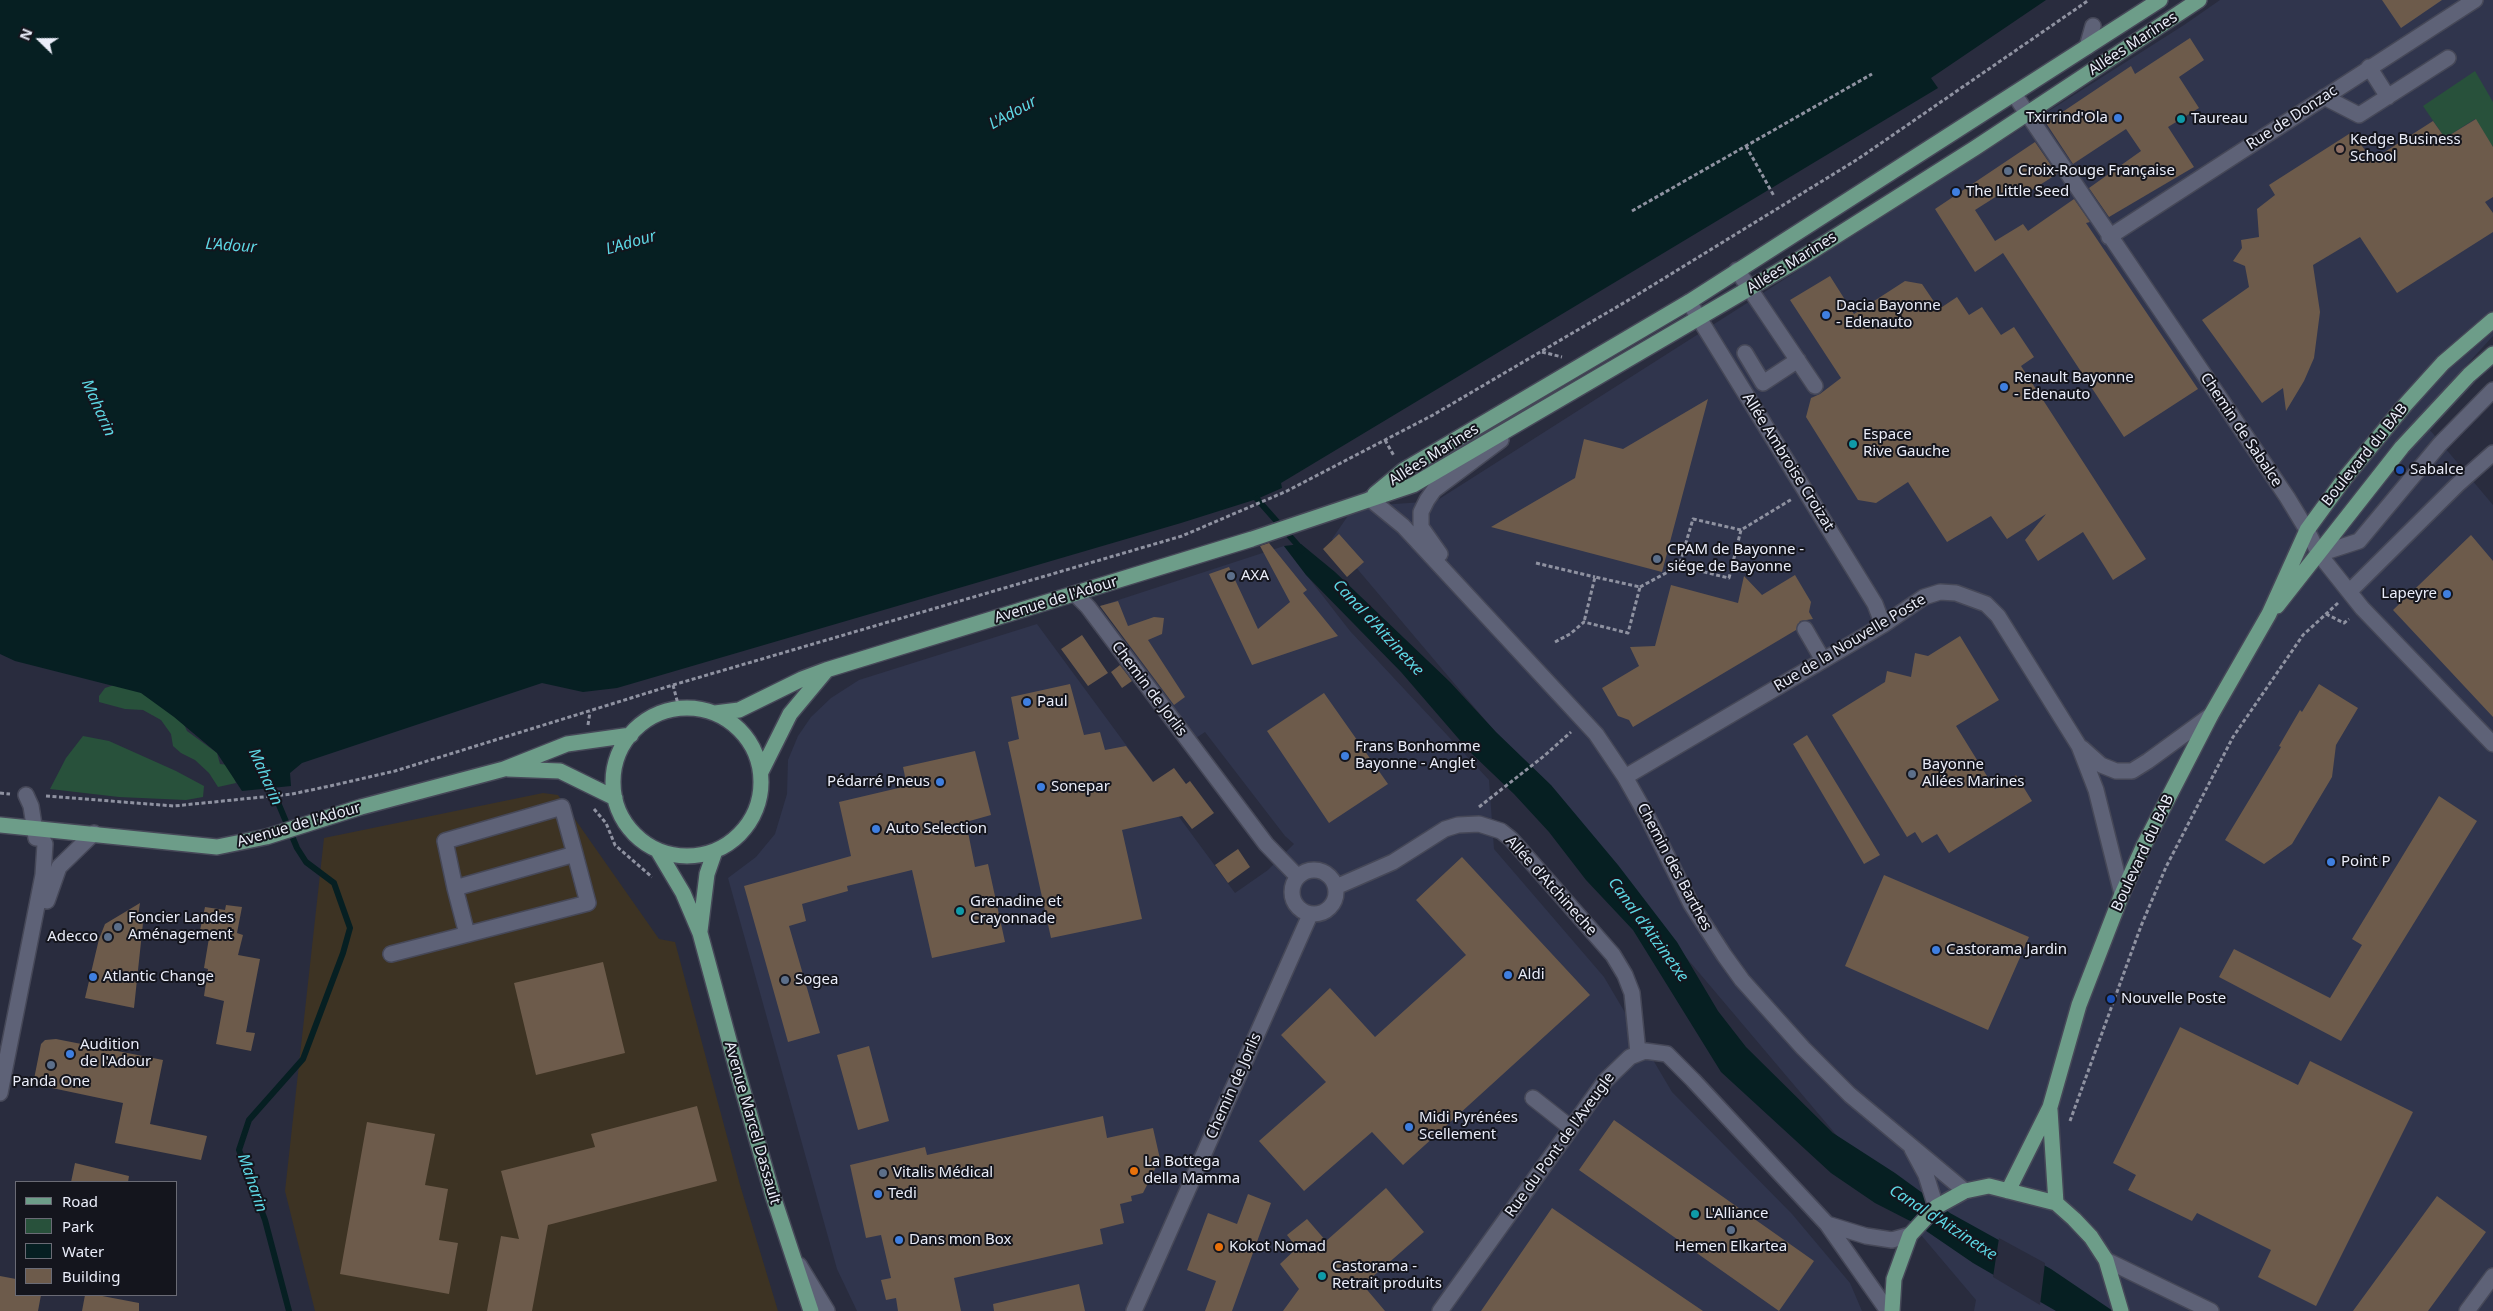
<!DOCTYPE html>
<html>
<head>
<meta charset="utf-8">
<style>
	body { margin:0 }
	#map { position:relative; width:2493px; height:1311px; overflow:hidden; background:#292c3e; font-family:"Noto Sans",sans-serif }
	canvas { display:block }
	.legend { position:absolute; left:15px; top:1181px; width:162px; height:115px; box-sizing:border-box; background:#14151d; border:1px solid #6a6b75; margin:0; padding:6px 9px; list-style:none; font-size:15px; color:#eaedf9 }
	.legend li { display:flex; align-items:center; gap:10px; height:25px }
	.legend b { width:25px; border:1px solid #6a6b75 }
	.north { position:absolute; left:15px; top:15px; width:50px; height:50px; -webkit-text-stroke:4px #14151d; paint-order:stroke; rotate:292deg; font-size:14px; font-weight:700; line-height:20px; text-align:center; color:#eaedf9 }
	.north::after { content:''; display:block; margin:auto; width:18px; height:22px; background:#eaedf9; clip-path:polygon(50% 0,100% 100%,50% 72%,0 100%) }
</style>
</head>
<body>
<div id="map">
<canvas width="2493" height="1311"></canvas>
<ul class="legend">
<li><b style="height:6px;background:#6d9d89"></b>Road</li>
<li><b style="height:14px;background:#28513b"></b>Park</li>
<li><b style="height:14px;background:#061f22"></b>Water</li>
<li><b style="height:14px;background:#6d5b4b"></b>Building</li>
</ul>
<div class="north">N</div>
</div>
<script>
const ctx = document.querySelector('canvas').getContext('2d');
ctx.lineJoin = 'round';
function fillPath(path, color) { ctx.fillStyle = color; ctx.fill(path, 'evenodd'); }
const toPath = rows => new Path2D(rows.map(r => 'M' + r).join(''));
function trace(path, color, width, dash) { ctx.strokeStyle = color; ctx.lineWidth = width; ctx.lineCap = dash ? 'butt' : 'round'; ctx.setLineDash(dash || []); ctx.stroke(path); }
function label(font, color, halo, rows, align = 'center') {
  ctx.font = font + ' "Noto Sans",sans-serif'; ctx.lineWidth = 4; ctx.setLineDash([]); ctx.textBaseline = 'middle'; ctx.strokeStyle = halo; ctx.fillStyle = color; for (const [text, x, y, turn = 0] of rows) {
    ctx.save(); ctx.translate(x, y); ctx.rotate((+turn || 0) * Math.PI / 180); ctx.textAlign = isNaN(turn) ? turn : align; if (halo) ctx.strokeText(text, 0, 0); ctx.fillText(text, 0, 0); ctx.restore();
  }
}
const built = toPath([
	[2220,0,2493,0,2493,336,2419,417,2493,505,2493,1311,1974,1311,1976,1300,1332,539,1354,507,1436,501,2184,25],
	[1284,546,1350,631,1489,780,1494,849,1604,977,1672,1092,1792,1214,1850,1283,1862,1311,857,1311,837,1269,728,878,756,857,775,834,787,794,788,760,798,736,811,717,831,698,859,680,1037,624,1235,893,1268,870,1294,844,1285,836,1205,732,1196,738,1100,606]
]);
const industrial = toPath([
	[543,793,558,795,659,939,675,942,740,1185,778,1311,315,1311,285,1191,324,838]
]);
const green = toPath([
	[2475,71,2493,102,2493,147,2475,119,2445,138,2423,106],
	[117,684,131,686,182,720,187,731,217,753,220,764,229,765,236,783,218,787,209,773,195,760,181,753,173,746,171,734,161,720,143,710,125,709,99,702,99,696,105,688],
	[83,736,109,741,176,771,204,786,203,797,186,800,119,797,50,789,66,758]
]);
const water = toPath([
	[0,0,2046,0,1931,78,1938,88,1281,483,1282,488,1257,499,1181,523,617,688,583,692,542,683,302,763,290,773,291,786,242,791,217,753,174,717,141,693,15,661,0,654],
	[1301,544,1335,572,1450,682,1496,732,1551,785,1618,865,1677,942,1718,1011,1746,1047,1833,1133,1895,1173,1950,1213,2051,1269,2113,1311,2056,1311,1973,1263,1916,1224,1875,1203,1831,1173,1721,1072,1633,930,1586,880,1549,832,1514,794,1470,752,1401,672,1306,575,1284,546]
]);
const pier = toPath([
	[1999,1238,2045,1263,2040,1305,1993,1277]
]);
const stream = toPath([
	[1257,499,1302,550],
	[269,781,297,848,306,862,334,883,350,928,343,953,303,1059,249,1120,239,1150,265,1220,289,1311]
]);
const building = toPath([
	[2382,0,2442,0,2401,28],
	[2190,38,2204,60,2179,77,2199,108,2168,127,2194,167,2109,217,2089,188,2141,151,2126,129,2073,164,2046,123,2131,66,2135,74],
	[2476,119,2493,147,2493,197,2485,202,2493,213,2493,232,2397,293,2360,237,2313,265,2320,312,2314,358,2304,381,2286,411,2283,388,2262,403,2202,320,2249,287,2245,266,2233,261,2242,248,2241,240,2259,237,2257,209,2275,195,2269,185,2352,132,2372,160,2433,121,2445,138],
	[2035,142,2057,174,2024,195,2016,184,1975,210,1995,241,2023,224,2028,231,2074,199,2090,222,2086,223,2198,389,2124,437,2003,253,1975,272,1935,209],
	[1830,276,1854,314,1905,281,1922,284,1939,309,1957,297,1969,315,1982,307,2001,335,2014,327,2034,357,2021,366,2146,559,2113,580,2083,532,2038,561,2025,540,2046,514,2007,539,1991,516,1947,542,1908,482,1876,503,1858,500,1806,417,1811,398,1820,394,1841,378,1790,300],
	[1708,399,1662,572,1491,527,1575,478,1584,439,1623,449],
	[1339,534,1364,562,1347,577,1323,549],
	[2471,535,2493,561,2493,717,2393,610],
	[1269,543,1307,590,1303,593,1338,636,1252,665,1209,574,1229,567,1258,629,1290,602,1260,546],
	[1795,575,1811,602,1809,612,1813,619,1800,621,1796,630,1633,727,1629,720,1618,716,1602,688,1639,666,1630,647,1655,646,1671,585,1738,603,1744,576,1762,595],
	[1118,601,1128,626,1154,617,1164,618,1162,634,1148,640,1185,697,1174,705,1100,606],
	[1082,635,1108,673,1088,686,1061,649],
	[1960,636,1999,700,1956,726,1995,789,2016,775,2032,801,1949,853,1937,834,1922,843,1915,832,1907,837,1832,715,1885,682,1887,671,1911,677,1915,653,1928,656],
	[1120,665,1132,681,1122,688,1111,672],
	[1070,684,1084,735,1100,732,1105,750,1126,746,1153,782,1174,768,1186,784,1190,781,1214,813,1192,829,1182,816,1122,830,1142,919,1051,938,1008,742,1019,739,1011,697],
	[2319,684,2358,708,2336,745,2332,777,2292,844,2264,864,2225,840,2281,747,2279,746,2300,710,2302,712],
	[1324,693,1388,784,1329,823,1267,731],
	[1807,735,1880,855,1864,864,1793,744],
	[975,751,991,815,966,822,975,867,988,864,1005,942,932,958,912,870,847,886,848,891,802,904,806,921,789,926,820,1033,788,1042,744,886,851,856,839,802,907,786,903,767],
	[2439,796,2477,821,2341,1041,2219,977,2234,949,2330,998,2362,945,2352,939],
	[1238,849,1250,867,1228,883,1215,865],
	[1462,857,1590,995,1403,1165,1372,1132,1304,1191,1259,1141,1326,1082,1281,1035,1330,988,1375,1037,1466,955,1416,900],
	[1884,875,2029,937,1988,1030,1845,966],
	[140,903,137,922,143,923,134,1008,85,998,99,939,105,924],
	[226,905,242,907,237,933,243,935,238,955,260,959,246,1032,255,1033,251,1051,216,1044,224,1001,204,996,208,969,204,968,209,938,199,935,205,907,225,910],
	[603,962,625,1053,536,1075,514,983],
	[2180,1027,2298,1085,2310,1061,2413,1112,2316,1306,2258,1277,2271,1250,2197,1213,2192,1221,2128,1190,2136,1175,2113,1163],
	[56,1039,163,1060,150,1124,207,1136,201,1160,115,1143,123,1103,33,1084,41,1044,45,1040],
	[869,1046,889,1121,858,1130,837,1055],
	[697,1106,717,1181,548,1225,532,1311,487,1311,501,1236,519,1239,501,1171,595,1147,591,1134],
	[1103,1116,1107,1138,1153,1128,1160,1159,1143,1193,1131,1196,1132,1201,1120,1204,1124,1223,1100,1229,1103,1244,954,1278,961,1311,898,1311,896,1298,886,1300,881,1280,891,1278,881,1235,866,1238,850,1165,925,1147,927,1155],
	[1614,1120,1814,1261,1779,1311,1579,1170],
	[367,1122,435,1134,425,1185,448,1189,439,1240,458,1243,449,1294,340,1274],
	[75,1163,129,1176,128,1182,71,1182],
	[1386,1188,1424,1232,1363,1285,1385,1311,1283,1311,1299,1289,1280,1264,1297,1248,1287,1235,1307,1219,1326,1241],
	[1248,1194,1271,1203,1232,1311,1205,1311,1216,1281,1187,1270,1208,1213,1237,1224],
	[2437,1196,2486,1232,2428,1311,2353,1311],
	[1552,1208,1597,1239,1703,1311,1481,1311],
	[0,1276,16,1279,16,1295,41,1295,38,1311,0,1311],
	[1079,1284,1085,1311,994,1311,993,1304],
	[85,1295,97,1295,139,1303,139,1311,82,1311]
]);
const path = toPath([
	[1746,146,1774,196],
	[1632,211,1872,74],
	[1542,352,1562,357],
	[1385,440,1394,456],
	[1741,530,1693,519,1679,566,1729,578,1741,530,1792,499],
	[1536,563,1595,577],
	[1640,587,1679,566],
	[2326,614,2344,623,2349,619],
	[1555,642,1570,634,1584,622,1628,633,1640,587,1595,577,1584,622],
	[673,685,679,708],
	[588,725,590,712],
	[0,793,10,794],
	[46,796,174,806,292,794,330,786,395,771,673,685,1182,536,1287,491,1433,415,1632,298,1858,159,2089,0],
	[1479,807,1544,756,1571,732],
	[594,809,606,823,615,845,652,877],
	[2070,1121,2141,926,2166,867,2233,737,2303,635,2338,603]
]);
const minor = toPath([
	[2087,47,2093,26],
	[2369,67,2388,97],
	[2014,94,2287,497,2307,530,2319,554,2362,608,2493,744],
	[2324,97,2359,115,2448,58],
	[2109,237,2475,0],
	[1737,270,1815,386],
	[1689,302,1875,604,1883,625],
	[1745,353,1763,383,1798,360],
	[1370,499,1403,526,1596,734,1625,777,1647,816,1691,904,1724,955,1742,980,1803,1048,1850,1095,1965,1191],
	[1440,554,1421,527,1421,512,1427,500,1434,490,1501,440],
	[2319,554,2359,541,2440,444,2493,390],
	[2350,591,2457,485,2493,453],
	[1075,594,1088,607,1266,844,1298,877],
	[1805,629,1823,660],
	[2082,748,2101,765,2116,771,2132,771,2148,761,2211,715],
	[1625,777,1883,625,1924,597,1940,592,1956,593,1986,604,1998,616,2079,746,2096,790,2122,894],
	[26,795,31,806,36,838],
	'1292 892a22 22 0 1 1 44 0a22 22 0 1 1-44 0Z',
	[1336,887,1393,862,1445,829,1458,825,1479,824,1501,831,1511,839,1556,890,1613,955,1625,975,1632,993,1638,1053],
	[455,888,445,841,562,807,575,854],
	[47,901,59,867,94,833],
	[391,954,588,903,575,854,455,888,467,934],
	[0,1093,43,875,45,844,37,829],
	[1533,1098,1571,1128],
	[1912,1149,1926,1175,1936,1207],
	[1827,1224,1866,1236,1892,1240,1910,1235],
	[2106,1260,2211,1311],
	[799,1265,827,1311],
	[1134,1311,1310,915],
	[1440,1311,1605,1081,1630,1057,1645,1051,1667,1054,1693,1080,1827,1224,1888,1311],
	[2467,1311,2493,1276]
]);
const major = toPath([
	[1375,494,1404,470,1689,302,2160,0],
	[2277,606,2402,447,2469,375,2493,354],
	'613 782a74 74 0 1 1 148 0a74 74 0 1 1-148 0Z',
	[715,713,739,710,802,679,826,670,1252,539,1413,485,1803,257,1975,148,2199,0],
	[508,769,560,771,615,798],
	[761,772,790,714,825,672],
	[0,825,217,847,266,837,361,807,504,769,567,744,631,735],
	[658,851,683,893,700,933,737,1070,773,1196,811,1311],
	[700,931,707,874,715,851],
	[2050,1110,2056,1203],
	[2008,1191,2050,1107,2079,1005,2122,894,2144,845,2211,715,2269,614,2307,530,2345,478,2405,405,2443,363,2493,320],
	[1892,1311,1894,1279,1910,1235,1936,1207,1965,1191,1989,1186,2056,1203,2074,1219,2091,1237,2106,1260,2121,1311]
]);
const markers = [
	[2118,118,5,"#3f7fe0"],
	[2181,119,5,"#0f9aa8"],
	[2340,149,5,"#8d6e63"],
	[2008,171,5,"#5c6f8a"],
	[1956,192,5,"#3f7fe0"],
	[1826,315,5,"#3f7fe0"],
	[2004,387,5,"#3f7fe0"],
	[1853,444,5,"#0f9aa8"],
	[2400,470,5,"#1a4fb4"],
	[1657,559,5,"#5c6f8a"],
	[1231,576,5,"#5c6f8a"],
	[2447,594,5,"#3f7fe0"],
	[1027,702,5,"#3f7fe0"],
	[1345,756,5,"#3f7fe0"],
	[1912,774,5,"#5c6f8a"],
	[940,782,5,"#3f7fe0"],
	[1041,787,5,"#3f7fe0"],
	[876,829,5,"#3f7fe0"],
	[2331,862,5,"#3f7fe0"],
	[960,911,5,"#0f9aa8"],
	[118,927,5,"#5c6f8a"],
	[108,937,5,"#5c6f8a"],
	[1936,950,5,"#3f7fe0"],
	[1508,975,5,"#3f7fe0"],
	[93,977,5,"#3f7fe0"],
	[785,980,5,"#5c6f8a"],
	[2111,999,5,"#1a4fb4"],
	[70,1054,5,"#3f7fe0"],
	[51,1065,5,"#5c6f8a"],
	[1409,1127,5,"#3f7fe0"],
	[1134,1171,5,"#e8710a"],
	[883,1173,5,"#5c6f8a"],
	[878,1194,5,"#3f7fe0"],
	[1695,1214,5,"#0f9aa8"],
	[1731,1230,5,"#5c6f8a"],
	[899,1240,5,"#3f7fe0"],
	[1219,1247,5,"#e8710a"],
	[1322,1276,5,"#0f9aa8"]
];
const streetNames = [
	["Allées Marines",2133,44,-33],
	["Rue de Donzac",2292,118,-33],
	["Allées Marines",1792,263,-32],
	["Chemin de Sabalce",2241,430,56],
	["Allées Marines",1434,455,-32],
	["Boulevard du BAB",2365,455,-51],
	["Allée Ambroise Croizat",1788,462,58],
	["Avenue de l'Adour",1056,600,-17],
	["Rue de la Nouvelle Poste",1850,643,-31],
	["Chemin de Jorlis",1149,689,53],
	["Avenue de l'Adour",299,825,-16],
	["Boulevard du BAB",2143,853,-65],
	["Chemin des Barthes",1674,867,62],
	["Allée d'Atchineche",1551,886,48],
	["Chemin de Jorlis",1234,1086,-66],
	["Avenue Marcel Dassault",752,1123,74],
	["Rue du Pont de l'Aveugle",1560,1145,-54]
];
const poiNames = [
	["Txirrind'Ola",2108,118,"right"],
	["Taureau",2191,119],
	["Kedge Business",2350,140],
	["School",2350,157],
	["Croix-Rouge Française",2018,171],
	["The Little Seed",1966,192],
	["Dacia Bayonne",1836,306],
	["- Edenauto",1836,323],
	["Renault Bayonne",2014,378],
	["- Edenauto",2014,395],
	["Espace",1863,435],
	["Rive Gauche",1863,452],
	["Sabalce",2410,470],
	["CPAM de Bayonne -",1667,550],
	["siége de Bayonne",1667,567],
	["AXA",1241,576],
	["Lapeyre",2437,594,"right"],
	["Paul",1037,702],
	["Frans Bonhomme",1355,747],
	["Bayonne - Anglet",1355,764],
	["Bayonne",1922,765],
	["Allées Marines",1922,782],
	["Pédarré Pneus",930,782,"right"],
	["Sonepar",1051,787],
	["Auto Selection",886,829],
	["Point P",2341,862],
	["Grenadine et",970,902],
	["Crayonnade",970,919],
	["Foncier Landes",128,918],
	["Aménagement",128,935],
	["Adecco",98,937,"right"],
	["Castorama Jardin",1946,950],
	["Aldi",1518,975],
	["Atlantic Change",103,977],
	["Sogea",795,980],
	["Nouvelle Poste",2121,999],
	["Audition",80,1045],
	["de l'Adour",80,1062],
	["Panda One",51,1082,"center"],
	["Midi Pyrénées",1419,1118],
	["Scellement",1419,1135],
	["La Bottega",1144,1162],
	["della Mamma",1144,1179],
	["Vitalis Médical",893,1173],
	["Tedi",888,1194],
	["L'Alliance",1705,1214],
	["Dans mon Box",909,1240],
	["Kokot Nomad",1229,1247],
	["Hemen Elkartea",1731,1247,"center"],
	["Castorama -",1332,1267],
	["Retrait produits",1332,1284]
];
const waterNames = [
	["L'Adour",1013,113,-29],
	["L'Adour",631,243,-16],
	["L'Adour",231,246,4],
	["Maharin",98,408,66],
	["Canal d'Aitzinetxe",1378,628,47],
	["Maharin",265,777,66],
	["Canal d'Aitzinetxe",1648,930,54],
	["Maharin",252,1183,71],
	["Canal d'Aitzinetxe",1943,1223,33]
];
fillPath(built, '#30354d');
fillPath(industrial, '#3d3323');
fillPath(green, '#28513b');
fillPath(water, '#061f22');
fillPath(pier, '#292c3e');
trace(stream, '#061f22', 6);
fillPath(building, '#6d5b4b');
trace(minor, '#464858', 18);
trace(major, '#464858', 18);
trace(path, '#8f92a1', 3, [4, 2.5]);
trace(minor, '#5e6277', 15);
trace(major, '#6d9d89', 15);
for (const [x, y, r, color] of markers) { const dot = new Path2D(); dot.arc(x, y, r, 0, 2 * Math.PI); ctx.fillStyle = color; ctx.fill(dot); trace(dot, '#14151d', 2); }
label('15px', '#eaedf9', '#14151d', streetNames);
label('15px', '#eaedf9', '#14151d', poiNames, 'left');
label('italic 16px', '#5dd7e4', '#14151d', waterNames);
</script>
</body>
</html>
